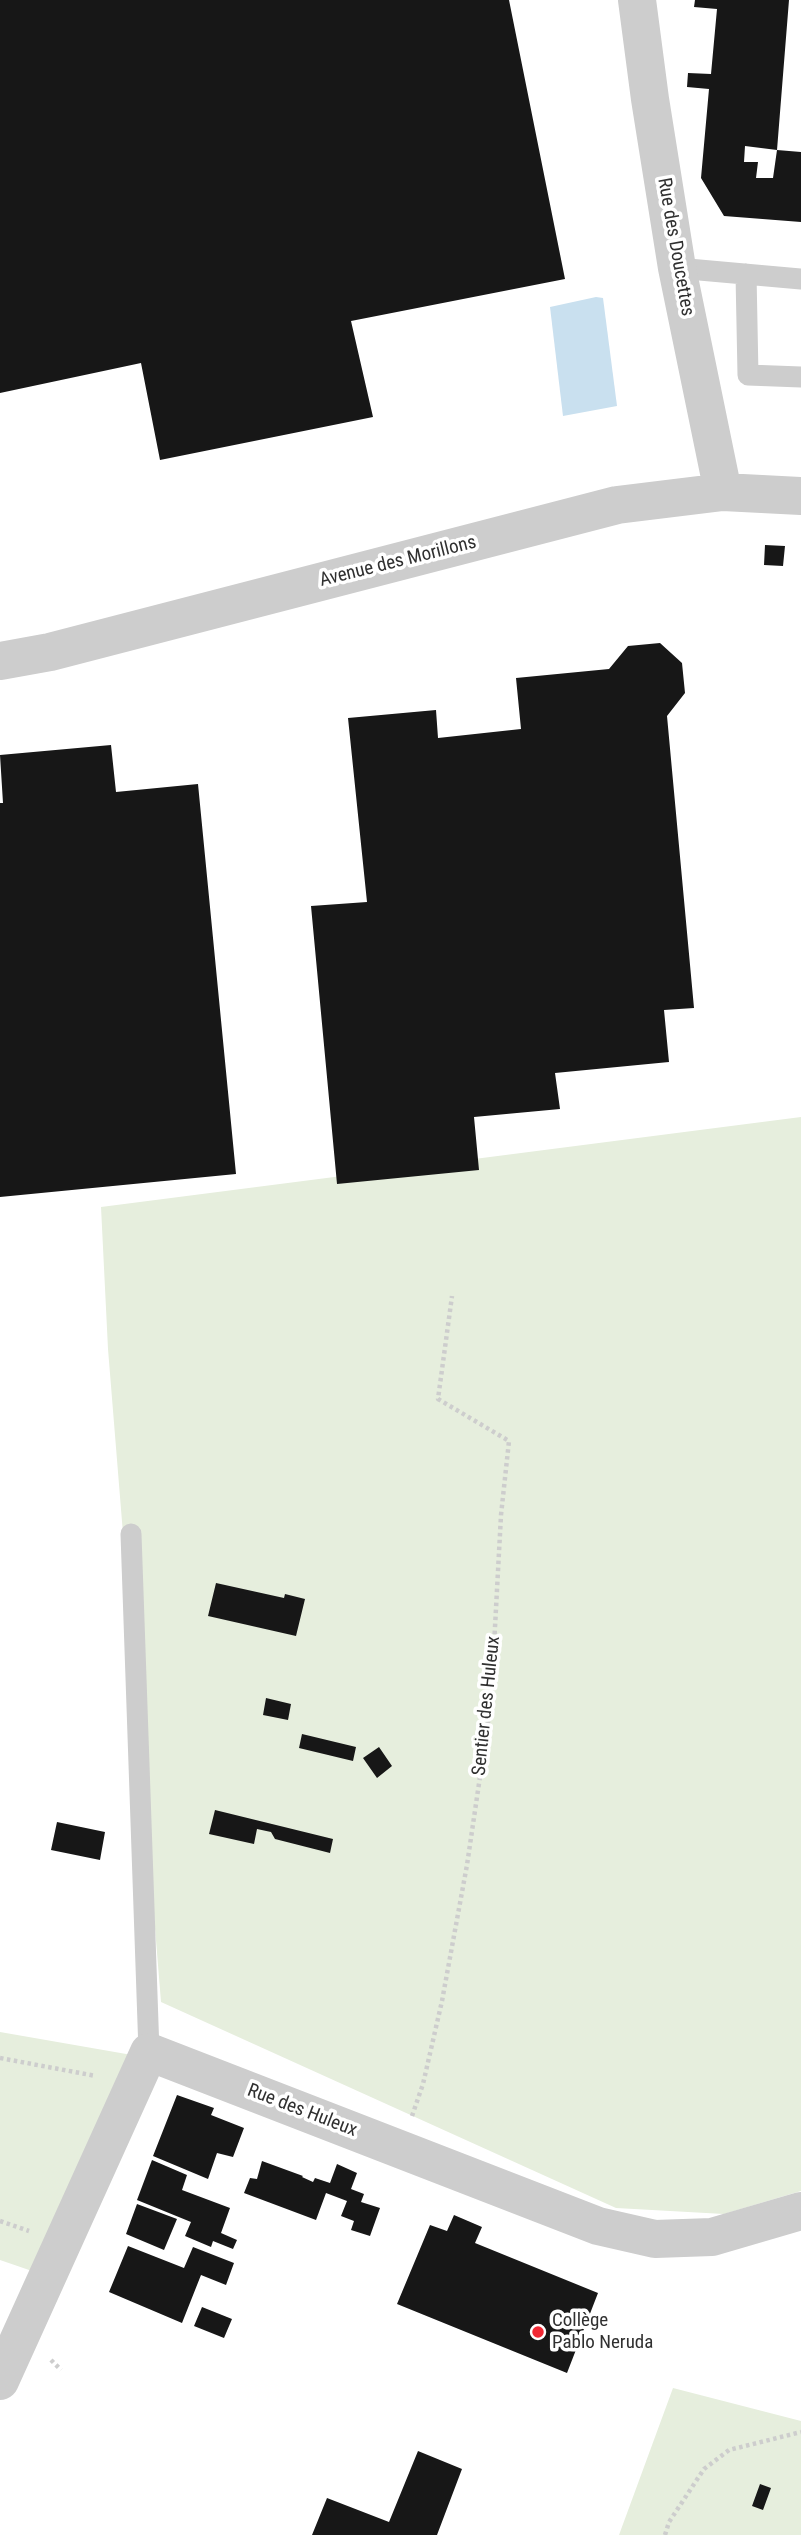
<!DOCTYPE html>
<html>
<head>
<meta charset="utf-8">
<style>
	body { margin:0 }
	canvas { display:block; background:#fff }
</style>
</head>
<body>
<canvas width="801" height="2535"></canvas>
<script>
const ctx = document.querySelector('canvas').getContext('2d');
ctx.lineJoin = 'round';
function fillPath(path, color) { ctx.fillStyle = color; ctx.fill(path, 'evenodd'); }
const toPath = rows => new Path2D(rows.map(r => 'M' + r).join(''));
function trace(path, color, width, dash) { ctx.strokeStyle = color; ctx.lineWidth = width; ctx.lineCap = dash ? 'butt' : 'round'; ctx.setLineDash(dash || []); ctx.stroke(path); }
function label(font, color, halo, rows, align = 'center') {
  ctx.font = font + ' "Roboto Condensed",sans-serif'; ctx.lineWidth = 7; ctx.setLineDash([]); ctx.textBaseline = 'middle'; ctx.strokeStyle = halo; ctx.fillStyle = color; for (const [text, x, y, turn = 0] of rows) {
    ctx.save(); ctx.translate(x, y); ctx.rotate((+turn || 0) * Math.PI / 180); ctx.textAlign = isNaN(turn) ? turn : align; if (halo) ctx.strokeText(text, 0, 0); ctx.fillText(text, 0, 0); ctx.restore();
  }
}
const green = toPath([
	[801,1117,801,2191,724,2214,616,2208,161,2002,108,1349,101,1207],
	[0,2032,132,2055,32,2271,0,2260],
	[673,2388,801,2421,801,2535,619,2535]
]);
const water = toPath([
	[596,297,603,298,617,406,563,416,550,307]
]);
const building = toPath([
	[0,0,509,0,565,279,351,321,373,417,160,460,141,363,0,393],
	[695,0,789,0,777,150,801,152,801,222,724,216,701,178,709,89,687,87,688,73,711,74,717,9,694,7],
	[745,146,777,150,773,178,756,178,758,162,744,162],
	[765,545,785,546,783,566,764,565],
	[660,643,682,663,685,693,667,716,694,1008,664,1010,669,1062,555,1073,560,1109,474,1117,479,1170,337,1184,311,906,367,902,348,718,436,710,438,738,521,729,516,678,609,669,628,646],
	[111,745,116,792,198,784,236,1174,0,1197,0,803,3,803,0,755],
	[216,1583,284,1598,285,1594,305,1599,296,1636,208,1616],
	[266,1698,291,1704,288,1720,263,1715],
	[302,1734,356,1747,353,1761,299,1748],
	[379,1747,392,1766,377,1778,363,1758],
	[215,1810,333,1839,330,1853,275,1839,271,1832,257,1829,254,1844,209,1834],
	[57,1822,105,1832,100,1860,51,1850],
	[177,2095,214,2108,211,2115,244,2128,233,2157,217,2153,208,2179,153,2156],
	[152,2160,187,2175,182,2190,230,2208,221,2233,237,2240,233,2249,213,2241,211,2247,185,2236,191,2222,137,2200],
	[262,2161,303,2176,302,2177,313,2182,315,2178,330,2183,337,2164,357,2173,351,2189,364,2194,361,2202,380,2208,370,2236,351,2230,354,2221,341,2216,347,2201,326,2193,316,2220,244,2193,250,2178,257,2179],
	[137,2204,177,2219,164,2250,126,2234],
	[454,2215,482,2227,475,2243,598,2293,567,2373,397,2304,430,2225,447,2231],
	[128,2246,184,2268,193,2247,234,2263,226,2285,201,2275,182,2323,109,2292],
	[202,2307,232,2319,224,2338,194,2326],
	[418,2451,462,2469,437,2535,312,2535,327,2498,389,2522],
	[760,2484,771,2488,763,2510,752,2506]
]);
const path = toPath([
	[0,2058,96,2076],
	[412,2116,423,2084,442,2001,467,1865,491,1702,501,1515,509,1441,438,1399,452,1296],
	[0,2221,29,2231],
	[51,2360,61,2370],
	[665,2535,669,2522,704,2469,729,2450,801,2432]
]);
const lane = toPath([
	[677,268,801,279],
	[746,274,748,375,801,377],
	[131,1534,149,2052]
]);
const street = toPath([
	[637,0,650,99,677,268,723,492],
	[0,661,50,652,617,505,723,492,801,496],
	[0,2381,149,2052,598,2226,655,2239,712,2237,801,2211]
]);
const markers = [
	[538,2332,7,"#f12834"]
];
const streetNames = [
	["Rue des Doucettes",675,247,80],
	["Avenue des Morillons",398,562,-14],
	["Sentier des Huleux",487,1706,-84],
	["Rue des Huleux",302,2111,21]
];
const poiNames = [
	["Collège",552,2321],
	["Pablo Neruda",552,2343]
];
fillPath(green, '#e6eedd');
fillPath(water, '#c9e0ef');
fillPath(building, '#171717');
trace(path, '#cdcdcd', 4.5, [3.5, 3.5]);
trace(lane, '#cdcdcd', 21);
trace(street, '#cdcdcd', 38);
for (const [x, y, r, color] of markers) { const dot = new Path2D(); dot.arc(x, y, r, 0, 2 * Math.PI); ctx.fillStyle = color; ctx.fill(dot); trace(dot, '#fff', 2.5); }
label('19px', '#303030', '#fff', streetNames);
label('19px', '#303030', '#fff', poiNames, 'left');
</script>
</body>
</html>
